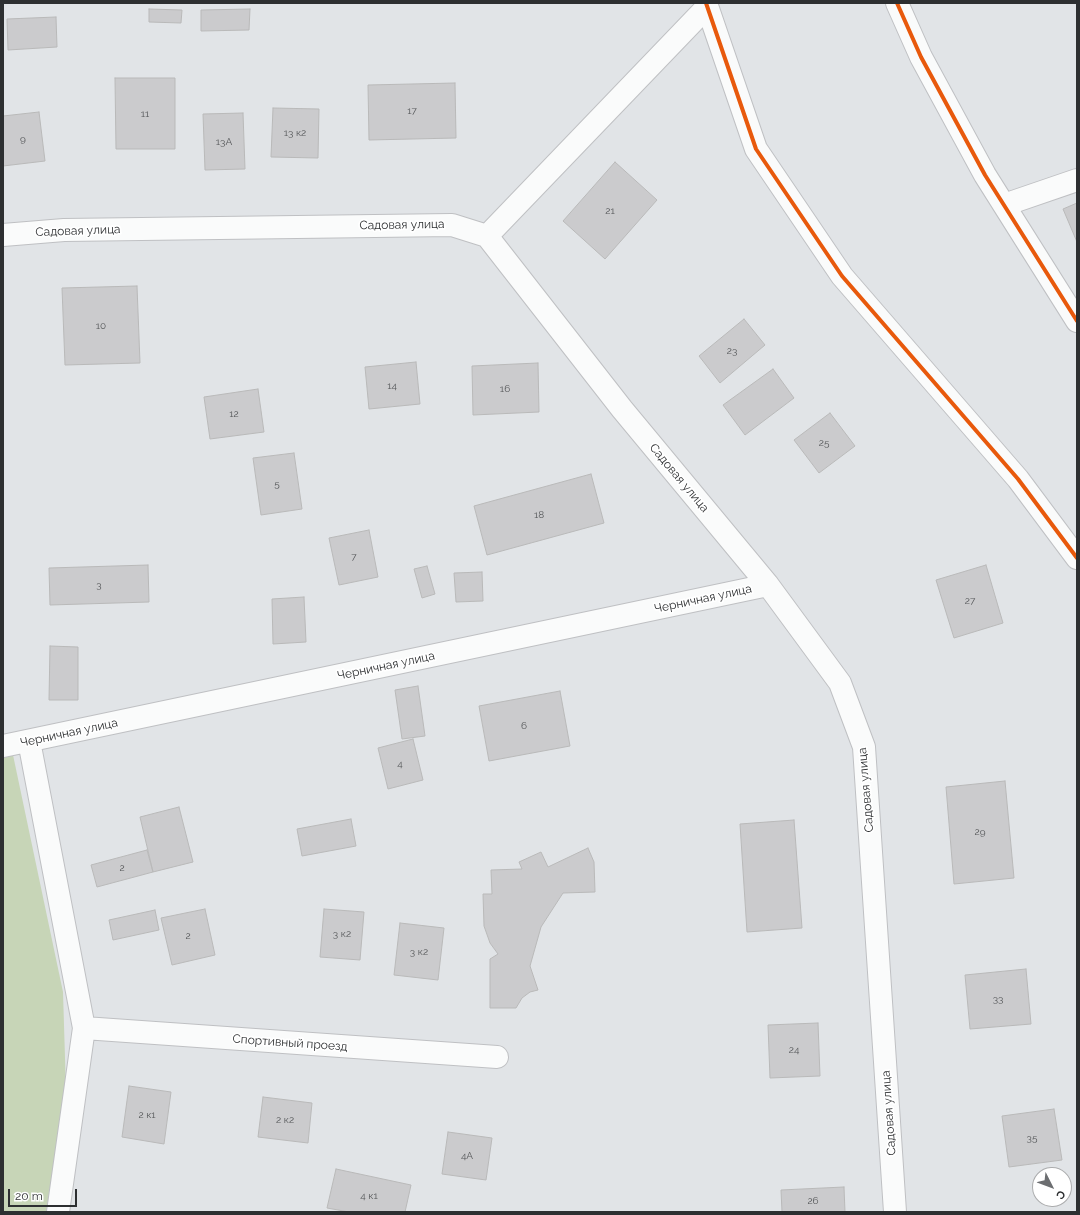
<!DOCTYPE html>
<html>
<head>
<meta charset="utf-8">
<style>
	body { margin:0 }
	#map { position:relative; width:1080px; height:1215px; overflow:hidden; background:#e1e4e7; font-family:Raleway,sans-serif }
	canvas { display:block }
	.frame { position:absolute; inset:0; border:4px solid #2d2f31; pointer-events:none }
	.north { position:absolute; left:1032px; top:1167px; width:40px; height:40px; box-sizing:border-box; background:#fff; border:1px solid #abacad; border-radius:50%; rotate:132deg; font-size:11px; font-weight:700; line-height:16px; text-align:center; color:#2d2f31 }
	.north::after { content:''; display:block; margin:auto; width:14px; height:18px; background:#6c6e71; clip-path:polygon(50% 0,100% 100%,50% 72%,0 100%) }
	.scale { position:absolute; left:8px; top:1189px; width:69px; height:18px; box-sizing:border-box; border:2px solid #2d2f31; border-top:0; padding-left:5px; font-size:12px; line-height:14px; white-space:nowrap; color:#2d2f31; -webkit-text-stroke:3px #fff; paint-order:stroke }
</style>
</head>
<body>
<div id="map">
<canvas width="1080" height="1215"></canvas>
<div class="frame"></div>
<div class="north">С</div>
<div class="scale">20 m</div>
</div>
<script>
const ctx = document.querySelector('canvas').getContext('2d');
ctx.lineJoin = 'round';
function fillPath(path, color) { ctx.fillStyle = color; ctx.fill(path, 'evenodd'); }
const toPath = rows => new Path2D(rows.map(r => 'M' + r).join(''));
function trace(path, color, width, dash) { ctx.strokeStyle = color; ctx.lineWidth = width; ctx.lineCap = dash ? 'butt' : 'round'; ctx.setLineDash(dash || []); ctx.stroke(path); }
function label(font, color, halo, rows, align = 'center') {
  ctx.font = font + ' Raleway,sans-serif'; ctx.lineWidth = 3.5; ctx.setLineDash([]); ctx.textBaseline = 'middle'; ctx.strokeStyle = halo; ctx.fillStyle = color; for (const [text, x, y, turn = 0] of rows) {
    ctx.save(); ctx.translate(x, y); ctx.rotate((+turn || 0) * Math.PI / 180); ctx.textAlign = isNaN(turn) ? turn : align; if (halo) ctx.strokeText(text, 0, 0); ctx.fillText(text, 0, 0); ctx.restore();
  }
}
const green = toPath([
	[13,755,63,992,66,1091,46,1212,3,1212,3,758]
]);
const building = toPath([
	[149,9,182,10,181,23,149,22,149,9],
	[250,9,249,30,201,31,201,10,250,9],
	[56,17,57,47,8,50,7,19,56,17],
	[115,78,175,78,175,149,116,149,115,78],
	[455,83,456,138,369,140,368,85,455,83],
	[273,108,319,109,318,158,271,157,273,108],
	[39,112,45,161,3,166,3,116,39,112],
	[243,113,245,169,205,170,203,114,243,113],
	[615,162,657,200,605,259,563,221,615,162],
	[1077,203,1077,242,1063,209,1077,203],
	[137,286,140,363,65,365,62,288,137,286],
	[744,319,765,345,720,383,699,356,744,319],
	[416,362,420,404,369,409,365,367,416,362],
	[538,363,539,412,473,415,472,366,538,363],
	[773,369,794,398,745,435,723,405,773,369],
	[258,389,264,432,210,439,204,397,258,389],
	[830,413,855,446,819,473,794,440,830,413],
	[294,453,302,509,261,515,253,458,294,453],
	[591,474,604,523,487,555,474,506,591,474],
	[369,530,378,577,339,585,329,538,369,530],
	[148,565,149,602,50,605,49,568,148,565],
	[986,565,1003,623,954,638,936,580,986,565],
	[427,566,435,594,422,598,414,569,427,566],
	[482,572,483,601,456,602,454,573,482,572],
	[304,597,306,642,273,644,272,599,304,597],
	[50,646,78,647,78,700,49,700,50,646],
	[418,686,425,736,402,739,395,690,418,686],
	[560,691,570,746,489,761,479,706,560,691],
	[413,739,423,780,388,789,378,748,413,739],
	[1005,781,1014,878,954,884,946,787,1005,781],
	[179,807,193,862,153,872,140,817,179,807],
	[351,819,356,846,302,856,297,829,351,819],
	[794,820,802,928,747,932,740,824,794,820],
	[588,848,594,862,595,892,563,893,541,927,530,966,538,990,530,992,522,998,516,1008,490,1008,490,959,498,954,490,943,484,926,483,894,492,894,491,870,522,869,519,862,541,852,548,867,588,848],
	[147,850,153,872,97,887,91,865,147,850],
	[205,909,215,955,172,965,161,918,205,909],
	[324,909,364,912,360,960,320,957,324,909],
	[155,910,159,930,113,940,109,920,155,910],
	[400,923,444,928,438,980,394,975,400,923],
	[1026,969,1031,1024,970,1029,965,975,1026,969],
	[818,1023,820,1076,770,1078,768,1025,818,1023],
	[129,1086,171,1092,164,1144,122,1137,129,1086],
	[263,1097,312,1103,308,1143,258,1137,263,1097],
	[1054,1109,1062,1160,1009,1167,1002,1116,1054,1109],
	[448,1132,492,1138,486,1180,442,1174,448,1132],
	[336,1169,411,1185,405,1212,349,1212,327,1208,336,1169],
	[844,1187,845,1212,782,1212,781,1190,844,1187]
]);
const minor = toPath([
	[706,3,756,149,842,276,1018,479,1077,558],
	[897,3,921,57,985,175,1077,321],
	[1004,205,1077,180],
	[3,235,64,230,452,225,487,236,622,409,768,585,840,683,864,747,895,1212],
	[487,236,707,7],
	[29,741,84,1028,58,1212],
	[3,746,768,585],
	[84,1028,497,1057]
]);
const cycleway = toPath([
	[706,3,756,149,842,276,1018,479,1077,558],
	[897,3,921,57,985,175,1077,321]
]);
const numberNames = [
	["17",412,111],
	["11",145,114],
	["13 к2",295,133],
	["9",23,139],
	["13А",224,142],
	["21",610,211],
	["10",101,326],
	["23",732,351],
	["14",392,386],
	["16",505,389],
	["12",234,414],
	["25",824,443],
	["5",277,484],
	["18",539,515],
	["7",354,557],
	["3",99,585],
	["27",970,601],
	["6",524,726],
	["4",400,764],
	["29",980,832],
	["2",122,868],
	["3 к2",342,934],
	["2",188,936],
	["3 к2",419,952],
	["33",998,999],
	["24",794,1050],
	["2 к1",147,1115],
	["2 к2",285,1120],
	["35",1032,1138],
	["4А",467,1156],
	["4 к1",369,1196],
	["26",813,1201]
];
const streetNames = [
	["Садовая улица",402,225,-1],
	["Садовая улица",78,231,-2],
	["Садовая улица",679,478,50],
	["Черничная улица",703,599,-12],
	["Черничная улица",386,666,-12],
	["Черничная улица",69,733,-12],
	["Садовая улица",866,790,-95],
	["Спортивный проезд",290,1043,4],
	["Садовая улица",889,1113,-94]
];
fillPath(green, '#c7d5b7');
fillPath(building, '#cbcbcd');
trace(building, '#b9b9b9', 1);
trace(minor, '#bfc0c3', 24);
trace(minor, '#fafbfb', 22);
trace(cycleway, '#e8590c', 4);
label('10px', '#56585a', null, numberNames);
label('12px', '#2d2f31', '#fff', streetNames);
</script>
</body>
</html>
